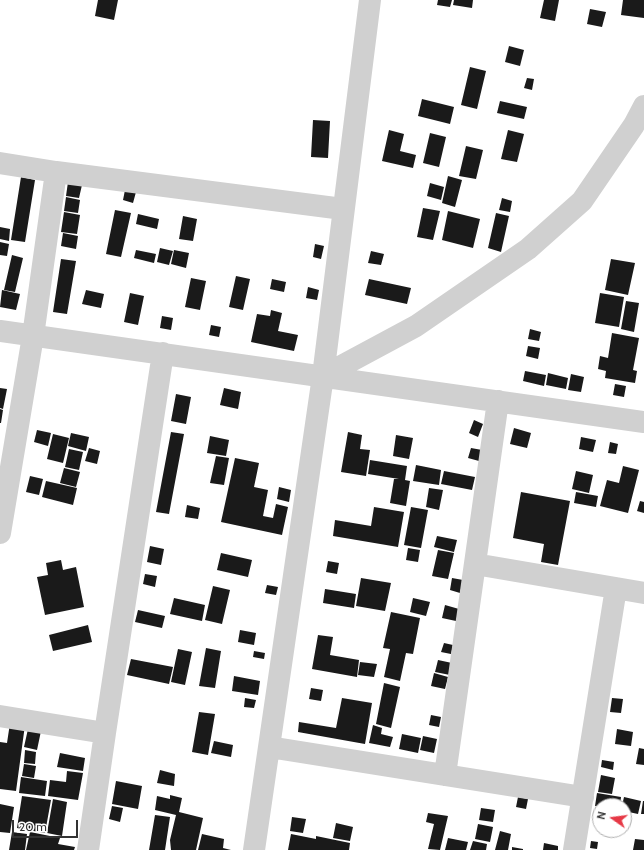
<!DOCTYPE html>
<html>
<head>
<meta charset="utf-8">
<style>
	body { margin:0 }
	#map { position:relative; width:644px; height:850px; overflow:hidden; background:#fff; font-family:Cabin,sans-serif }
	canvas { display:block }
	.north { position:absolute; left:592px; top:798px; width:40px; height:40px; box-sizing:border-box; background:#fff; border:1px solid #adadad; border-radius:50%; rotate:284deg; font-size:11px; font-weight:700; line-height:16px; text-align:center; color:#333 }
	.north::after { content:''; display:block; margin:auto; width:14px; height:18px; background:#e63946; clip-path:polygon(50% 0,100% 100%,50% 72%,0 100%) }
	.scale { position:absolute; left:12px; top:820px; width:66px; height:18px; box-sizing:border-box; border:2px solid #333; border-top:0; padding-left:5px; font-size:12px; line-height:14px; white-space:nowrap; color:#333; -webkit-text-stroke:3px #fff; paint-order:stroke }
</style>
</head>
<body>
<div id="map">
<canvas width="644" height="850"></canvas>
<div class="north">N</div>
<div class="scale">20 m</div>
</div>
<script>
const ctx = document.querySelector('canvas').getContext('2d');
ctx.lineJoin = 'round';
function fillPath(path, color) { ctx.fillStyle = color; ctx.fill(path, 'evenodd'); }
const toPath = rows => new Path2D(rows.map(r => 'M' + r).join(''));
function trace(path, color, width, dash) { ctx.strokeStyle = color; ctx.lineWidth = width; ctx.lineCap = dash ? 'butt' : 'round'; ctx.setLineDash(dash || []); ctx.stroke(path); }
const building = toPath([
	[98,0,118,0,114,20,95,16],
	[438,0,452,0,450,7,437,5],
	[454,0,473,0,472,8,453,5],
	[544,0,559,0,555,21,540,18],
	[623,0,644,0,644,18,621,15],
	[590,9,606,12,602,27,587,24],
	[509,46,524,50,520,66,505,62],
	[470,67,486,71,477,109,461,105],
	[527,78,534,79,532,90,524,88],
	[422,99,454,107,450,124,418,116],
	[500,101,527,107,524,119,497,113],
	[313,120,330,121,328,158,311,157],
	[389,130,404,134,400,151,416,155,413,168,382,161],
	[508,130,524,134,517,162,501,159],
	[430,133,446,137,439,167,423,163],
	[466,146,483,150,476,179,459,176],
	[448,176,462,180,455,207,442,203],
	[21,177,35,180,25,242,11,240],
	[68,182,82,185,79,198,66,196],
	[430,183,444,187,441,200,427,196],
	[125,190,136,192,133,203,123,200],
	[66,197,80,200,78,213,64,211],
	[502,198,512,201,510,212,499,210],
	[423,208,440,211,433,240,417,237],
	[115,210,131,213,121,257,106,254],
	[448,211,480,219,473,248,442,240],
	[64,212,80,215,77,234,61,232],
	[496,213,509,216,501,252,488,248],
	[138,214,159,219,157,229,136,224],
	[183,216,197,219,193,241,179,239],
	[0,227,10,229,9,241,0,239],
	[63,233,78,236,76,249,61,246],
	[0,242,9,244,7,256,0,255],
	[315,244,324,246,321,259,313,257],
	[160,248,173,251,169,265,157,262],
	[136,250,156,254,154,263,134,258],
	[174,250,189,253,186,268,171,264],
	[371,251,384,254,381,265,368,263],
	[12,255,23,258,15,292,4,290],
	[61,259,76,261,67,314,53,312],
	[611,259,635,263,628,295,605,290],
	[236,276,250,279,243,310,229,307],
	[191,278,206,281,200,310,185,307],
	[272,279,286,282,284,292,270,289],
	[369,279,411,288,407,304,365,295],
	[308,287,319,290,317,300,306,298],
	[2,290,20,294,16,310,0,307],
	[86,290,104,294,101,308,82,304],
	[130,293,144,296,138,325,124,322],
	[600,293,624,297,619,327,595,323],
	[626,301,639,303,634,332,621,329],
	[271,310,282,313,278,331,298,335,294,351,251,342,257,314,270,316],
	[162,316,173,318,171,330,160,328],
	[211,325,221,327,219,337,209,335],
	[530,329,541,332,539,341,528,339],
	[612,333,639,338,633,370,637,371,635,383,605,378,606,371,598,369,600,356,608,358],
	[528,346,540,348,538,359,526,356],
	[525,371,546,375,544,386,523,381],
	[548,373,568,378,566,389,546,385],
	[571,374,584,377,581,392,568,390],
	[615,384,626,386,624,397,613,395],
	[0,388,7,389,3,409,0,408],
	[224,388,241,392,238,409,220,405],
	[176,394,191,397,186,424,171,421],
	[0,409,3,410,1,423,0,423],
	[474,420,483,424,478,437,469,433],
	[514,428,531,433,527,448,510,444],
	[37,430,51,433,48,446,34,442],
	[171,432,184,434,169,514,156,512],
	[348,432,362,435,360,449,370,450,366,476,341,472],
	[71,433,89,437,86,451,68,446],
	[53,434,69,438,63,463,47,459],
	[396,435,413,438,409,459,393,456],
	[210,436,229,440,226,456,207,453],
	[581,437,596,440,593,452,579,449],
	[610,442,618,444,616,454,608,453],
	[89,448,100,451,97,464,85,461],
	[471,448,482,450,479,461,468,458],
	[69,449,83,452,79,470,65,467],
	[216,456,229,458,224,485,210,483],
	[235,458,259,463,254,487,268,490,263,516,273,518,276,504,288,507,282,535,221,522],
	[370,460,407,466,405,480,410,481,406,506,390,503,394,479,399,479,368,474],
	[416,465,441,470,439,485,413,481],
	[623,466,639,470,628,513,600,506,607,480,619,483],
	[64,468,80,472,76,487,60,483],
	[444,471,475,477,472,490,441,484],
	[576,471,593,475,589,493,572,489],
	[30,476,43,479,39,495,26,492],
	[46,481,77,488,73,505,42,497],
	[279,487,291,490,289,502,277,499],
	[429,488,443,490,439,510,426,507],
	[521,492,570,501,558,565,541,562,544,544,513,538],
	[576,492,598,496,596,507,574,503],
	[640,501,644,502,644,513,637,511],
	[187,505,200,508,198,519,185,517],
	[374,507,404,512,398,547,333,536,335,520,371,526],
	[411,507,428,510,421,548,404,545],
	[437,536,457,540,454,552,434,547],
	[150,546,164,549,161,565,147,562],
	[408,548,420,550,418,562,406,560],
	[438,550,454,553,448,579,432,576],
	[221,553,252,560,248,577,217,570],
	[61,560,63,570,76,567,84,607,45,615,37,577,48,575,46,563],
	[328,561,339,563,337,574,326,572],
	[145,574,157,576,155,587,143,584],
	[361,578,391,583,385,611,356,606],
	[452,578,463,580,460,593,450,590],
	[267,585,278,587,276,595,265,593],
	[213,586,230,590,222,624,205,620],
	[325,589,356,594,354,608,323,603],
	[174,598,205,605,202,621,170,614],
	[413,598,430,602,426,616,410,612],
	[445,605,459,609,456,621,442,618],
	[138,610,165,616,162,628,135,622],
	[391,612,420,618,413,654,406,653,400,681,384,677,390,649,383,648],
	[88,625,92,642,53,651,49,635],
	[240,630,256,633,254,645,238,642],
	[318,635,333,637,330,655,359,660,357,677,312,669],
	[444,643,453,645,451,654,441,652],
	[206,648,221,651,215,688,199,686],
	[178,649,192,652,185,685,171,682],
	[254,651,265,653,264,659,253,657],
	[131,659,173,667,169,684,127,675],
	[438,660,452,663,450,675,435,672],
	[360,662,377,664,374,677,358,675],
	[434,673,448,677,445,689,431,686],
	[234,676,260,681,258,695,232,691],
	[384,683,400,687,391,728,376,724],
	[311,688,323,690,321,701,309,699],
	[245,698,256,700,254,708,244,707],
	[342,698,372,703,365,744,298,732,299,722,336,728],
	[612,698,623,699,621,713,610,712],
	[199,712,215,714,208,755,192,752],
	[431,715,441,717,439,727,429,725],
	[10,723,25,725,16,791,0,789,0,742,7,743],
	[373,725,382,728,381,734,393,737,390,747,369,743],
	[28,729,41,731,37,750,24,747],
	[617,729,633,732,631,746,615,744],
	[402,734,421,738,418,753,399,749],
	[423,736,437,739,434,753,420,750],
	[214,741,233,745,231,757,211,753],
	[639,748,644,749,644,765,636,764],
	[25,750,36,752,35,764,24,763],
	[60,753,85,758,83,771,57,767],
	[602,760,614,762,613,770,601,767],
	[24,764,36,766,34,778,22,776],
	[160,770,175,774,174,786,157,783],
	[67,771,83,773,78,800,48,796,50,780,66,782],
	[601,775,615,778,612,794,598,792],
	[21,777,47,781,45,796,19,793],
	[116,781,142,786,138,809,112,804],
	[597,793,621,797,620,806,595,806],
	[170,795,182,798,179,812,203,818,196,850,171,850,170,840,176,815,155,810,157,796,170,799],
	[22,796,51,800,45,833,17,828],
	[518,797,528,799,526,809,516,807],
	[624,797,641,801,638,814,624,811,624,806,622,806],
	[53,799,67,802,62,836,47,833],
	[643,801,644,801,644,814,641,814],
	[0,804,14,807,10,833,0,832],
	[112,806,123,808,120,822,109,819],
	[481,808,495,810,493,822,479,820],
	[428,813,448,816,440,850,428,849,434,824,426,822],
	[155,815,170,817,165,850,149,850],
	[292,817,306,819,303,833,290,831],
	[336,823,353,827,350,841,333,838],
	[478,824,493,827,490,842,475,839],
	[500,831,511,834,508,850,495,850],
	[12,832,27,834,25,850,9,850],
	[30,832,60,838,58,844,75,847,74,850,26,850],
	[202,834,224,839,223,848,231,850,198,850],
	[291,834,316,839,316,836,350,843,349,850,288,850],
	[448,838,468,842,466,850,445,850],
	[635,839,644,840,644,850,633,850],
	[473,841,487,844,486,850,470,850],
	[591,841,598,842,597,849,590,848],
	[544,843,558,846,558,850,543,850],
	[512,847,523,849,523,850,512,850]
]);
const minor = toPath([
	[0,163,56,172,33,336,0,533],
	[56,172,343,209],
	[0,331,644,422],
	[323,376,416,326,528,249,582,201,634,125,644,106],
	[475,564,644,593],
	[0,716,105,733],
	[269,747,583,797],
	[445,775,498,401],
	[88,850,105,733,163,353],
	[254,850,323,376,370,0],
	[574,850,616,588]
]);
fillPath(building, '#1a1a1a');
trace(minor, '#d0d0d0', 22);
</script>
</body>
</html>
